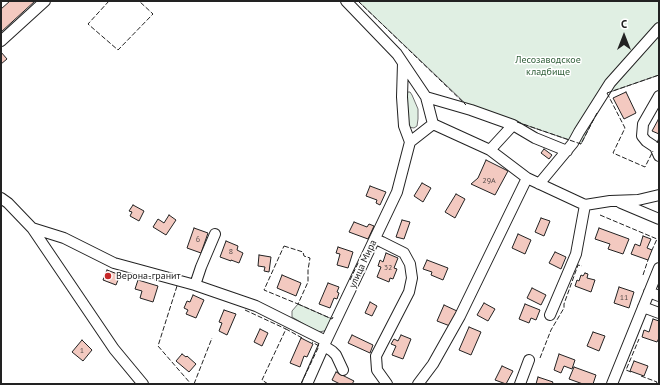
<!DOCTYPE html>
<html>
<head>
<meta charset="utf-8">
<style>
	body { margin:0 }
	#map { position:relative; width:660px; height:385px; overflow:hidden; background:#fff; font-family:"PT Sans",sans-serif }
	canvas { display:block }
	.frame { position:absolute; inset:0; border:2px solid #222; pointer-events:none }
	.north { position:absolute; left:604px; top:16px; width:40px; height:40px; -webkit-text-stroke:3px #fff; paint-order:stroke; rotate:0deg; font-size:11px; font-weight:700; line-height:16px; text-align:center; color:#222 }
	.north::after { content:''; display:block; margin:auto; width:14px; height:18px; background:#222; clip-path:polygon(50% 0,100% 100%,50% 72%,0 100%) }
</style>
</head>
<body>
<div id="map">
<canvas width="660" height="385"></canvas>
<div class="frame"></div>
<div class="north">С</div>
</div>
<script>
const ctx = document.querySelector('canvas').getContext('2d');
ctx.lineJoin = 'round';
function fillPath(path, color) { ctx.fillStyle = color; ctx.fill(path, 'evenodd'); }
const toPath = rows => new Path2D(rows.map(r => 'M' + r).join(''));
function trace(path, color, width, dash) { ctx.strokeStyle = color; ctx.lineWidth = width; ctx.lineCap = dash ? 'butt' : 'round'; ctx.setLineDash(dash || []); ctx.stroke(path); }
function label(font, color, halo, rows, align = 'center') {
  ctx.font = font + ' "PT Sans",sans-serif'; ctx.lineWidth = 3; ctx.setLineDash([]); ctx.textBaseline = 'middle'; ctx.strokeStyle = halo; ctx.fillStyle = color; for (const [text, x, y, turn = 0] of rows) {
    ctx.save(); ctx.translate(x, y); ctx.rotate((+turn || 0) * Math.PI / 180); ctx.textAlign = isNaN(turn) ? turn : align; if (halo) ctx.strokeText(text, 0, 0); ctx.fillText(text, 0, 0); ctx.restore();
  }
}
const green = toPath([
	[358,1,659,1,659,75,607,93,581,144,467,105,358,1],
	[407,92,410,92,412,95,418,109,418,119,417,126,414,128,408,127,405,94,407,92],
	[298,304,332,319,328,328,324,331,319,332,314,330,292,317,292,311,298,304]
]);
const building = toPath([
	[10,1,35,1,1,32,1,9,10,1],
	[1,52,7,59,1,64,1,52],
	[626,92,636,113,624,119,613,98,626,92],
	[658,120,659,121,659,134,652,131,658,120],
	[544,149,552,155,549,159,541,153,544,149],
	[486,160,508,171,495,195,471,184,478,178,486,160],
	[422,183,431,188,423,202,414,196,422,183],
	[370,186,386,192,380,205,376,203,377,200,366,196,370,186],
	[456,194,465,199,455,218,445,212,456,194],
	[133,205,144,211,139,221,130,216,132,212,129,211,133,205],
	[169,215,176,220,166,235,153,227,158,219,164,223,169,215],
	[541,218,550,221,544,236,535,232,541,218],
	[402,220,410,222,404,239,396,237,402,220],
	[354,222,367,227,369,224,374,226,368,239,349,232,354,222],
	[194,228,208,233,201,253,187,248,194,228],
	[599,228,629,239,623,254,608,249,610,244,595,239,599,228],
	[518,234,531,240,525,254,512,248,518,234],
	[643,236,651,239,647,248,652,250,648,260,631,254,635,244,640,246,643,236],
	[226,241,238,246,237,250,243,253,239,263,231,260,231,261,220,257,226,241],
	[338,247,353,252,348,268,337,265,340,254,336,253,338,247],
	[555,252,566,257,561,269,549,263,555,252],
	[386,253,398,258,394,268,397,269,393,279,390,278,389,282,377,277,381,267,378,266,380,260,383,262,386,253],
	[259,255,271,257,269,272,264,271,265,267,258,266,259,255],
	[427,260,448,268,443,280,431,275,432,272,423,269,427,260],
	[107,270,120,275,116,285,103,280,107,270],
	[585,273,588,274,587,278,595,280,591,292,575,286,577,280,579,281,581,275,583,276,585,273],
	[282,275,301,283,296,296,277,288,282,275],
	[138,280,158,286,153,302,140,298,142,291,135,289,138,280],
	[328,283,339,287,337,292,339,293,337,299,334,298,330,308,319,304,328,283],
	[619,287,634,292,629,308,614,303,619,287],
	[532,288,546,295,541,305,527,298,532,288],
	[193,295,204,300,196,318,186,314,188,310,184,308,187,301,190,302,193,295],
	[370,302,377,306,372,316,365,313,370,302],
	[484,303,495,309,488,321,477,315,484,303],
	[525,304,540,310,536,320,531,318,529,323,519,319,525,304],
	[444,305,457,311,450,326,437,321,444,305],
	[224,310,236,314,227,335,219,331,222,323,219,322,224,310],
	[653,319,659,321,659,338,657,342,642,337,644,330,649,332,653,319],
	[469,327,481,332,471,355,459,350,469,327],
	[260,329,268,333,262,346,254,342,260,329],
	[593,332,605,336,599,351,587,346,593,332],
	[352,335,373,345,370,353,348,343,352,335],
	[401,335,411,339,403,359,392,355,396,346,391,344,394,339,398,341,401,335],
	[301,338,313,344,307,357,304,356,300,367,290,363,301,338],
	[82,340,92,350,83,361,72,352,82,340],
	[182,354,186,357,187,356,196,364,189,372,176,361,182,354],
	[559,354,575,360,572,369,564,366,561,373,554,370,559,354],
	[634,361,648,366,644,376,630,371,634,361],
	[502,366,513,371,506,384,495,380,502,366],
	[574,367,596,375,593,384,583,384,569,379,574,367],
	[336,372,354,381,352,384,340,384,332,380,336,372],
	[538,377,553,382,552,384,536,384,538,377]
]);
const minor = toPath([
	[346,1,397,54,426,97,433,124],
	[1,41,45,1],
	[403,63,402,97,404,126,410,142],
	[659,96,643,124,642,136,646,141,655,147,659,156],
	[426,97,471,110,513,125,535,138,567,151],
	[410,142,433,124,490,150,527,178,585,205,610,201,638,200,659,195],
	[490,150,513,125],
	[539,184,573,143,579,132,610,83,659,28],
	[1,198,8,203,32,228,114,349,143,384],
	[621,203,659,219],
	[32,228,64,238,114,263,195,285,256,306,326,341],
	[375,239,382,242,404,253,410,264,412,278,409,292,376,356,377,370,387,384],
	[195,285,201,267,215,234],
	[649,292,659,296],
	[643,307,659,313],
	[550,315,576,254,585,205],
	[324,346,332,351,336,355,343,370],
	[307,384,326,341,397,192,410,142],
	[418,384,433,364,460,316,527,178],
	[520,384,529,360],
	[612,384,659,268]
]);
const fence = toPath([
	[109,1,88,24,118,50,153,14,139,1],
	[358,1,466,105],
	[607,93,659,75],
	[607,93,625,128,613,153,645,167,653,151],
	[517,122,581,144,597,113],
	[657,143,659,138],
	[600,215,657,239,652,250],
	[284,246,303,252,304,256,310,258,308,270,308,282,298,304,264,290,284,246],
	[643,275,648,260],
	[350,280,359,261],
	[177,286,158,346,191,384],
	[298,304,332,319,333,317],
	[245,310,286,329],
	[540,358,551,330,564,308,564,304,578,265,582,266],
	[631,372,626,370,639,339],
	[641,376,657,382,656,384],
	[194,384,212,338],
	[268,384,262,380,286,329,304,339],
	[301,384,319,346,312,342]
]);
const markers = [
	[108,276,4,"#c62828"]
];
const numberNames = [
	["29А",489,181],
	["6",198,240],
	["8",231,252],
	["32",388,268],
	["11",624,298],
	["1",82,351]
];
const parkNames = [
	["Лесозаводское",548,60],
	["кладбище",548,72]
];
const streetNames = [
	["улица Мира",363,264,-65]
];
const poiNames = [
	["Верона-гранит",116,276]
];
fillPath(green, '#e0efe3');
trace(green, '#6f6f6f', 1);
fillPath(building, '#f3c9c0');
trace(building, '#222', 1);
trace(minor, '#222', 12);
trace(minor, '#fff', 10);
trace(fence, '#222', 1, [5, 2]);
for (const [x, y, r, color] of markers) { const dot = new Path2D(); dot.arc(x, y, r, 0, 2 * Math.PI); ctx.fillStyle = color; ctx.fill(dot); trace(dot, '#fff', 1.5); }
label('8px', '#564c4a', null, numberNames);
label('10px', '#2f5e38', '#fff', parkNames);
label('10px', '#222', '#fff', streetNames);
label('10px', '#222', '#fff', poiNames, 'left');
</script>
</body>
</html>
